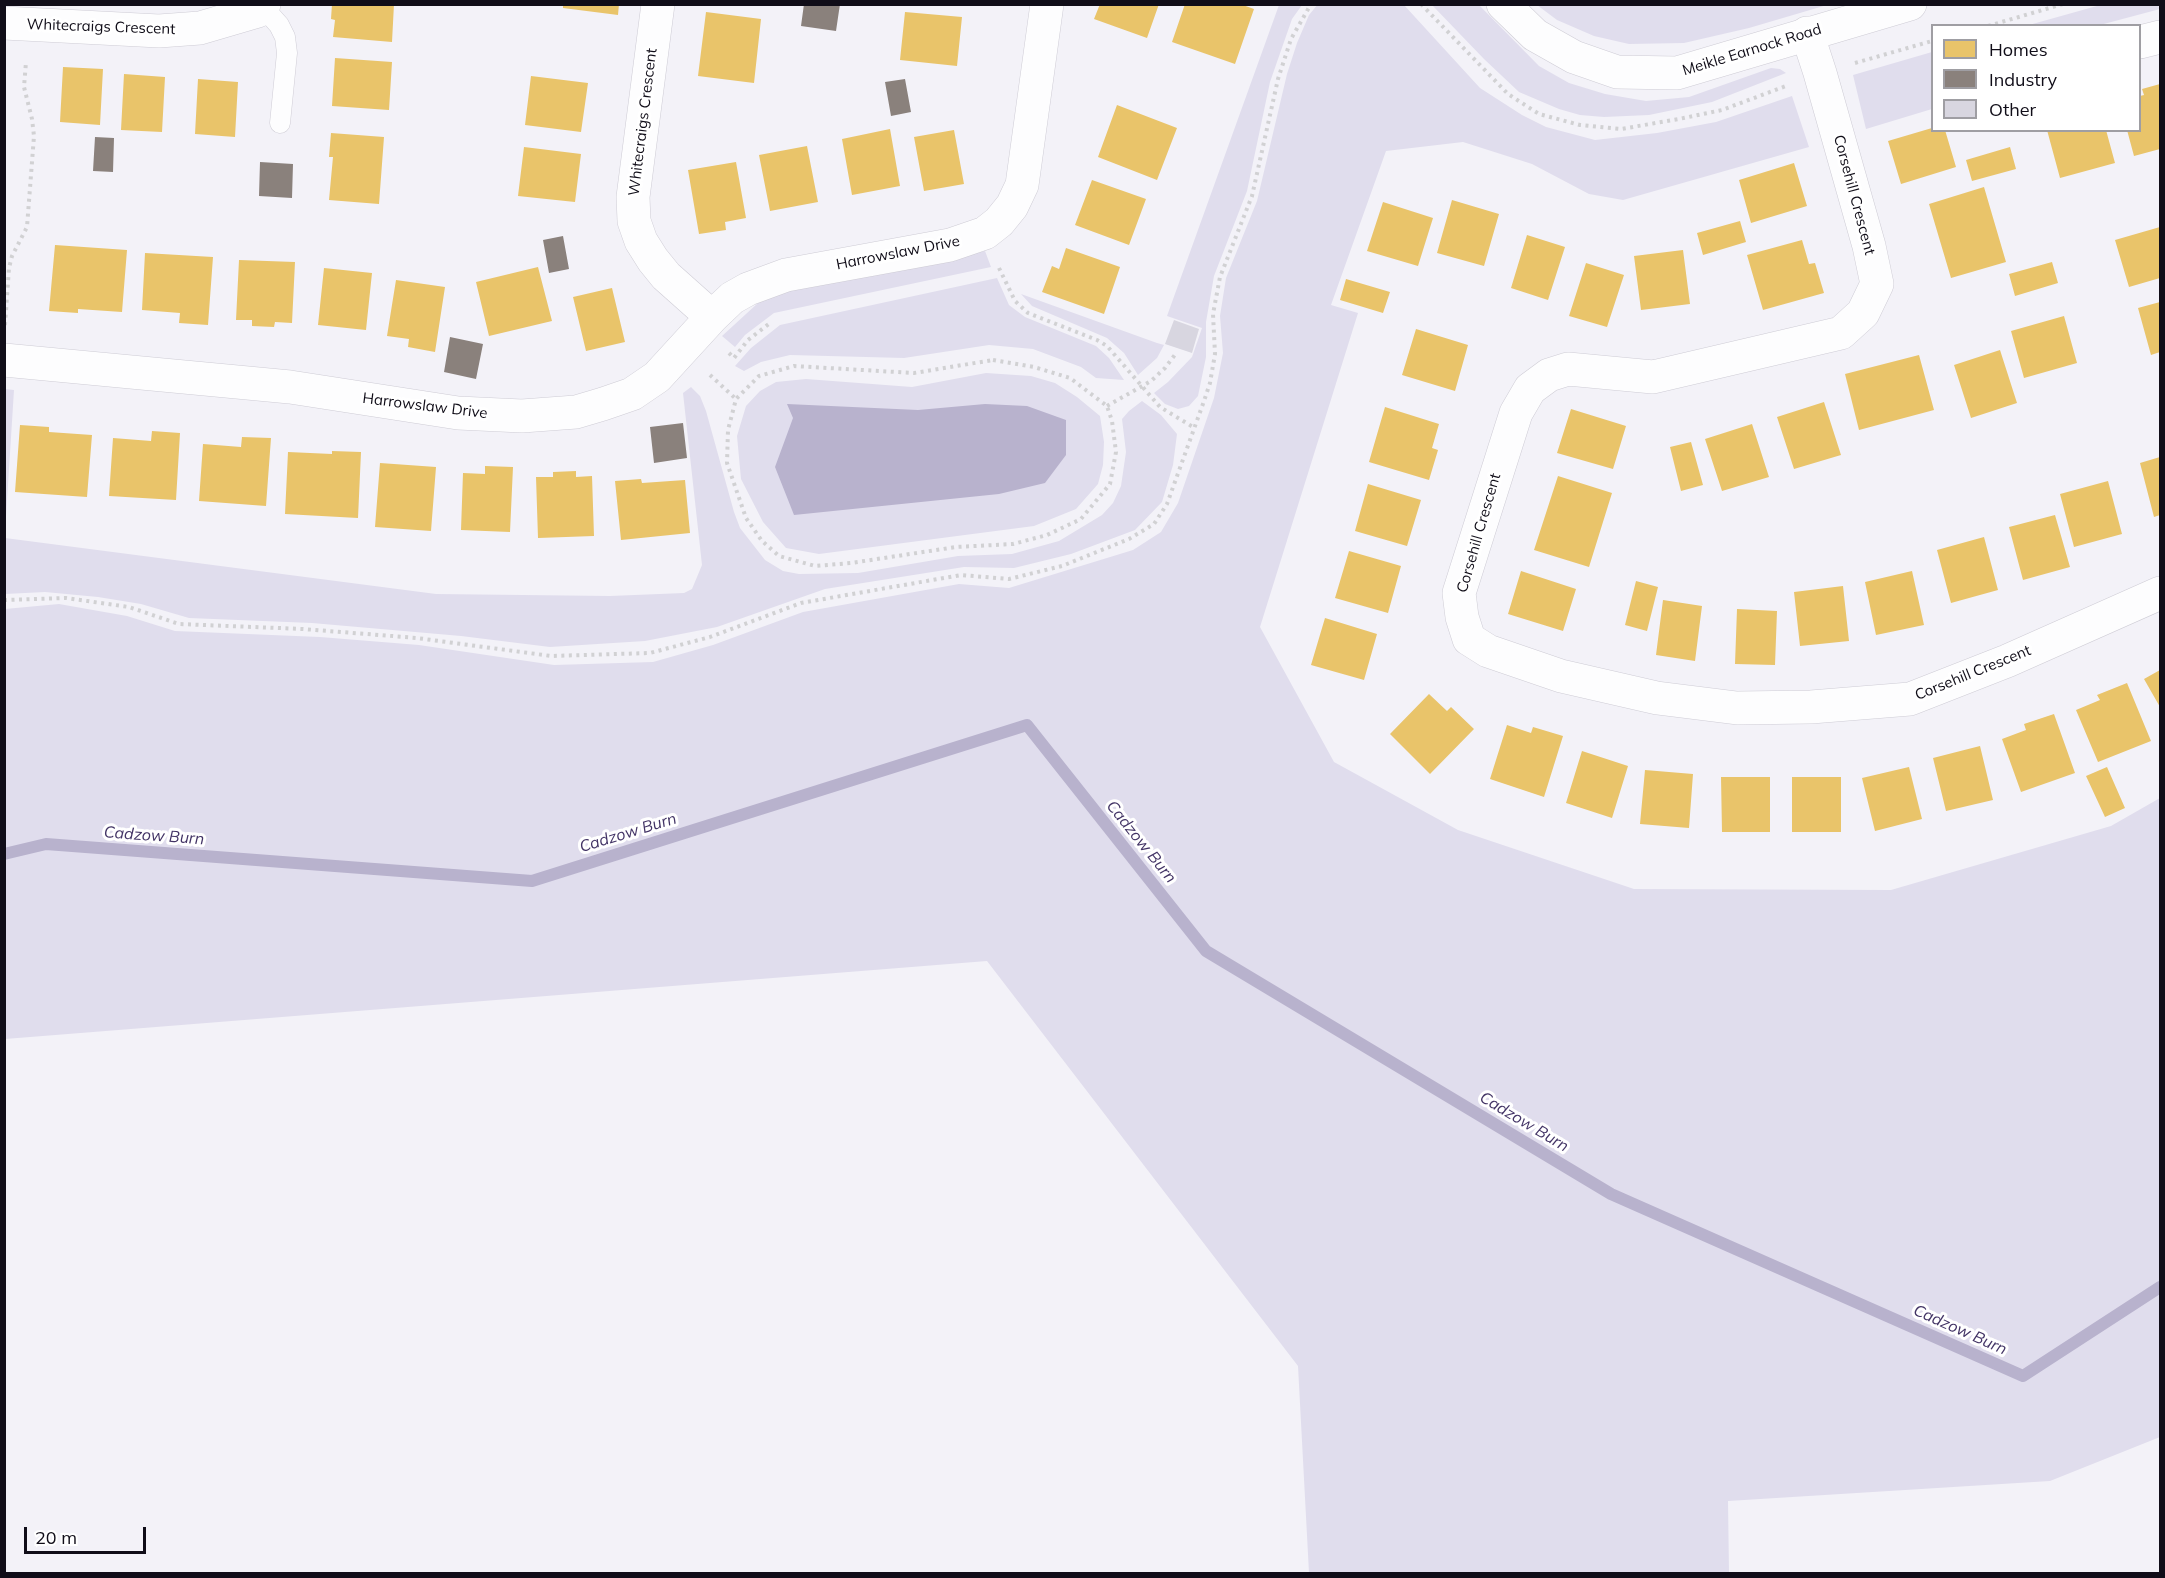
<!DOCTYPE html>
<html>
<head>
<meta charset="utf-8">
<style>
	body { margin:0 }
	#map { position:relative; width:2165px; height:1578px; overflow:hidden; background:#f3f2f8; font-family:Mulish,sans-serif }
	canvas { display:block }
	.frame { position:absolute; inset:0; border:6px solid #100d18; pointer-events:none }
	.legend { position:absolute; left:1931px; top:24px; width:210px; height:108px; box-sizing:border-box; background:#fff; border:2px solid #9f9ea3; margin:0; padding:8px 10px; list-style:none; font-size:18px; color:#100d18 }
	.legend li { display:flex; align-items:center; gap:12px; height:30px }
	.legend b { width:30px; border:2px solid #9f9ea3 }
	.scale { position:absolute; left:24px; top:1527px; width:122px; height:27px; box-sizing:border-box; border:3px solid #100d18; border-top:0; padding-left:8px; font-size:18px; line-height:21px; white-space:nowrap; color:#100d18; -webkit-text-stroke:4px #fff; paint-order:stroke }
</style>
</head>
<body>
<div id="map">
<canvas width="2165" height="1578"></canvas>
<div class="frame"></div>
<ul class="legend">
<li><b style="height:16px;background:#e9c46a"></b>Homes</li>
<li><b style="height:16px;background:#8a817c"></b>Industry</li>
<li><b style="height:16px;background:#d8d6e0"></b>Other</li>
</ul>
<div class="scale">20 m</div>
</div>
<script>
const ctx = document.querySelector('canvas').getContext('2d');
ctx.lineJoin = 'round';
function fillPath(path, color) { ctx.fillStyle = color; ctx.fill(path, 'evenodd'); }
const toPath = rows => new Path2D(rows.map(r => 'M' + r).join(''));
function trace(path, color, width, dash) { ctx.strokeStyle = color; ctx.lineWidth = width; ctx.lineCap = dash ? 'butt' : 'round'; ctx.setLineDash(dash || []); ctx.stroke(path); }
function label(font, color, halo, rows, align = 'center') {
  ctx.font = font + ' Mulish,sans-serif'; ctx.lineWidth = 6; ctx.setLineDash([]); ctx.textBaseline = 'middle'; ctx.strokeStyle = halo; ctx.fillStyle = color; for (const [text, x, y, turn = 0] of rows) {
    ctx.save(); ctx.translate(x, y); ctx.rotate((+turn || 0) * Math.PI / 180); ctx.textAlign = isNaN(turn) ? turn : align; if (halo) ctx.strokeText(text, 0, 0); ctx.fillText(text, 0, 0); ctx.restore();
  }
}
const green = toPath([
	[1318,4,1404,5,1480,88,1522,115,1546,127,1595,140,1657,133,1716,122,1792,96,1809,147,1623,200,1589,194,1532,164,1463,142,1386,151,1331,305,1358,313,1260,627,1334,762,1458,830,1634,889,1891,890,2111,826,2160,798,2160,1437,2050,1481,1728,1501,1729,1573,1309,1573,1298,1366,987,961,5,1039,5,609,59,604,127,616,175,631,320,637,419,645,554,665,653,662,713,645,803,612,959,584,1009,588,1133,550,1161,532,1178,503,1214,398,1223,353,1220,316,1226,278,1257,201,1287,74,1297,43,1309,15],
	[2104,4,2160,5,2160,9,2100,25,2029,25],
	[1279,5,1302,5,1292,19,1270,82,1247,191,1214,276,1206,322,1206,357,1198,396,1189,406,1178,409,1165,404,1154,393,1168,382,1192,357,1202,328,1167,316],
	[1432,5,1479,5,1539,66,1569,83,1605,94,1646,101,1689,97,1771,68,1780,69,1786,73,1712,102,1649,115,1604,117,1580,115,1559,109,1519,92,1484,59],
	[1537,5,1827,5,1749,28,1684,43,1629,44,1594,36,1557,20],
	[1932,52,1932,109,1866,129,1853,75],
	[985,251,991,267,774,313,745,335,735,347,722,336,758,303,780,293],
	[997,278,1009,305,1025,317,1096,346,1109,358,1124,380,1096,378,1081,367,1033,349,989,345,904,358,790,355,761,362,744,371,735,366,751,348,780,325],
	[1021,294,1157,343,1164,345,1157,358,1138,375,1124,353,1107,338,1032,306],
	[986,373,1031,376,1055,383,1077,397,1100,416,1104,442,1103,465,1098,484,1076,509,1034,526,819,554,786,548,763,522,741,479,737,436,746,406,760,391,776,382,806,379,912,387],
	[691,387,700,396,706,411,734,512,740,528,765,560,783,571,799,574,858,573,958,556,1012,554,1059,541,1102,515,1113,503,1121,486,1126,452,1122,419,1129,411,1142,401,1161,415,1177,434,1173,465,1162,502,1135,530,1071,554,1014,568,964,567,825,589,717,627,645,641,550,647,461,636,312,623,189,618,141,604,98,597,45,592,5,594,5,538,436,594,610,596,684,593,692,589,702,565,683,393],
	[5,389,14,390,5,532,4,389]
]);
const water = toPath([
	[787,404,918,410,985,404,1027,406,1066,420,1066,455,1045,483,999,494,794,515,775,467,793,418]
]);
const homes = toPath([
	[332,4,394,4,392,42,333,37,335,20,331,19],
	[563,4,619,4,618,15,563,8],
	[1100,4,1159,4,1147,38,1094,19],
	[1185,4,1240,4,1254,9,1235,64,1172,42],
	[706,12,761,19,754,83,698,76],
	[905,12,962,17,957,66,900,60],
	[335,58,392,62,389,110,332,106],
	[63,67,103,69,100,125,60,122],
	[124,74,165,77,162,132,121,130],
	[531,76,588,83,581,132,525,125],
	[198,79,238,82,235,137,195,134],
	[2160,84,2160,149,2134,156,2127,130,2140,130,2140,96,2144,95,2142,89],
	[1117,105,1177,128,1157,180,1098,157],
	[1932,128,1932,130,1945,130,1956,167,1901,184,1888,141],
	[890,129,900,186,852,195,842,139],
	[954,130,964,184,924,191,914,137],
	[2047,130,2106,130,2115,163,2060,178],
	[331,133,384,137,379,204,329,200,333,157,329,157],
	[807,146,818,202,770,211,759,155],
	[524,147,581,154,575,202,518,196],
	[2010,147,2016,169,1972,181,1966,160],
	[736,162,746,218,725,222,726,230,699,234,688,170],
	[1794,163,1807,206,1751,223,1739,180],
	[1092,180,1146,199,1129,245,1075,225],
	[1984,187,2006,262,1951,278,1929,204],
	[1452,200,1499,214,1484,266,1437,253],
	[1383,202,1433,218,1418,266,1367,251],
	[1740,221,1746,242,1703,255,1697,233],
	[2160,227,2160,278,2129,287,2115,240],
	[1527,235,1565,247,1548,300,1511,288],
	[1802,240,1809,264,1815,263,1824,293,1763,310,1747,255],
	[55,245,127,250,122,312,78,309,78,313,49,311],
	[1066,248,1120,267,1104,314,1042,292,1052,266,1059,269],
	[1683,250,1690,304,1641,310,1634,256],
	[145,253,213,257,208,325,179,323,180,313,142,310],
	[239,260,295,262,292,323,275,322,274,327,252,326,252,320,236,320],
	[2052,262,2058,283,2015,296,2009,274],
	[1586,263,1624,275,1607,327,1569,316],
	[538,267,552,321,489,336,476,282],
	[324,268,372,273,366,330,318,325],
	[1346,279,1390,292,1383,313,1340,300],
	[396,280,445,287,435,352,408,347,409,339,387,336],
	[612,288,625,342,586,351,573,297],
	[2160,302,2160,352,2151,355,2138,308],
	[2064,316,2077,363,2024,378,2011,331],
	[1416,329,1468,345,1455,391,1402,375],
	[2000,350,2017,403,1971,418,1954,365],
	[1919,355,1934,410,1859,430,1845,374],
	[1824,402,1841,455,1794,469,1777,417],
	[1385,407,1439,424,1432,448,1438,450,1429,480,1369,462],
	[1571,409,1626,426,1613,469,1557,453],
	[1752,424,1769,477,1722,491,1705,439],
	[20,425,49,427,49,432,92,435,87,497,15,492],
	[152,431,180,433,176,500,109,496,113,438,151,441],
	[242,437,271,438,266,506,199,501,203,444,241,447],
	[1691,442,1703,485,1681,491,1670,447],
	[332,451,361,452,358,518,285,514,288,452,332,454],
	[2160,457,2160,515,2154,517,2140,463],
	[380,463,436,467,431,531,375,527],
	[485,466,513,467,510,532,461,530,463,473,485,474],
	[576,471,576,477,592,476,594,536,538,538,536,477,553,477,553,472],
	[1558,476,1612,493,1589,567,1534,550],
	[641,479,642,483,685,480,690,533,621,540,615,481],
	[2108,481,2122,534,2074,547,2060,494],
	[1368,484,1421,500,1407,546,1355,531],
	[2055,515,2070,567,2023,580,2009,527],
	[1984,537,1998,590,1951,603,1937,550],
	[1349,551,1401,566,1388,613,1335,598],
	[1521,571,1576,589,1563,631,1508,614],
	[1912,571,1924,625,1876,635,1865,582],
	[1636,581,1658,587,1647,631,1625,625],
	[1843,586,1849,641,1800,646,1794,592],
	[1663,600,1702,606,1695,661,1656,655],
	[1737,609,1777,611,1775,665,1735,664],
	[1325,618,1377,634,1364,680,1311,665],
	[2160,670,2160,707,2144,679],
	[2127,683,2151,741,2098,762,2076,710,2100,700,2097,695],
	[1429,694,1447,711,1451,707,1474,729,1430,774,1390,734],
	[2054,714,2075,773,2021,792,2002,739,2026,730,2024,724],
	[1507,725,1531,733,1533,727,1563,736,1544,797,1490,779],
	[1980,746,1993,800,1946,811,1933,758],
	[1582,751,1628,766,1612,818,1566,803],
	[1909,767,1922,819,1875,831,1862,778],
	[2107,767,2125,808,2105,817,2086,776],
	[1645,770,1693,774,1689,828,1640,824],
	[1721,777,1770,777,1770,832,1722,832],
	[1792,777,1841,777,1841,832,1792,832]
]);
const industry = toPath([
	[804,4,840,4,836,31,801,26],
	[905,79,911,112,891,116,885,82],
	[95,137,114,138,113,172,93,171],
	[260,162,293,164,292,198,259,196],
	[563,236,569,269,549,273,543,240],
	[450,337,483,344,476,379,444,372],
	[683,423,687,458,654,463,650,427]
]);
const stream = toPath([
	[4,854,46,844,532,881,1027,725,1206,951,1611,1194,2023,1376,2160,1287]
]);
const building = toPath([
	[1174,320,1199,329,1192,353,1165,344]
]);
const path = toPath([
	[1421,4,1508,94,1539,114,1580,125,1621,129,1679,119,1722,110,1786,86],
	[1988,26,2063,4],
	[1855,63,1932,41],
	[999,268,1015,301,1028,313,1097,340,1107,346,1160,407,1193,427],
	[5,325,9,268,12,256,27,227,34,136,32,119,24,87,26,62],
	[729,353,734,358,748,340,770,323],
	[993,360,1034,367,1070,378,1107,406,1112,421,1116,452,1110,484,1081,519,1047,535,1013,544,956,547,851,563,815,566,779,556,762,541,746,518,727,463,728,430,736,399,759,376,794,366,914,373,993,360],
	[710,375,736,399],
	[1107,406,1151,381,1165,368,1177,352],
	[4,600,66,598,129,607,179,624,303,629,417,638,551,656,650,653,710,637,801,603,961,575,1009,579,1062,566,1129,539,1154,524,1167,504,1204,401,1210,383,1215,354,1213,314,1220,277,1252,196,1278,79,1291,39,1311,4]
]);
const service = toPath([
	[262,6,279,25,285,37,287,53,280,123]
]);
const minor = toPath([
	[658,4,633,197,634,221,641,241,653,260,666,276,712,317],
	[4,23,159,31,200,28,258,11,264,4],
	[1807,33,1820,73,1869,246,1877,284,1863,313,1841,333,1653,377,1568,369,1549,375,1530,389,1516,413,1459,593,1462,617,1469,639,1488,651,1561,676,1657,698,1737,708,1811,707,1910,699,2007,661,2160,593],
	[2140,42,2160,37],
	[4,360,290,387,458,413,522,416,576,412,603,404,632,394,657,377,712,317,732,298,748,289,786,275,950,245,985,233,999,222,1012,206,1022,185,1047,4]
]);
const tertiary = toPath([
	[1503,4,1535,35,1574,57,1617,72,1677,73,1910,4]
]);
const streetNames = [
	["Whitecraigs Crescent",101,27,2],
	["Meikle Earnock Road",1752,50,-17],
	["Whitecraigs Crescent",643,122,-83],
	["Corsehill Crescent",1854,195,75],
	["Harrowslaw Drive",898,253,-11],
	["Harrowslaw Drive",425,406,7],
	["Corsehill Crescent",1479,533,-74],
	["Corsehill Crescent",1973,673,-22]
];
const waterNames = [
	["Cadzow Burn",628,833,-17],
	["Cadzow Burn",154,836,4],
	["Cadzow Burn",1141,842,51],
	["Cadzow Burn",1524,1122,31],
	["Cadzow Burn",1960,1330,24]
];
fillPath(green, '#e0dded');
fillPath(water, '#b8b2cd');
fillPath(homes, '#e9c46a');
fillPath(industry, '#8a817c');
trace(stream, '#b8b2cd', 12);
fillPath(building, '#d8d6e0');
trace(service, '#ceccd5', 21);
trace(minor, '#ceccd5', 34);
trace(tertiary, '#ceccd5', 34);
trace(path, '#d1d1d3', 4, [3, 4.5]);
trace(service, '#fdfdfe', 20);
trace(minor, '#fdfdfe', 33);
trace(tertiary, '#fdfdfe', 33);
label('15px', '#100d18', '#fff', streetNames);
label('italic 16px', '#423365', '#fff', waterNames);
</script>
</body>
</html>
